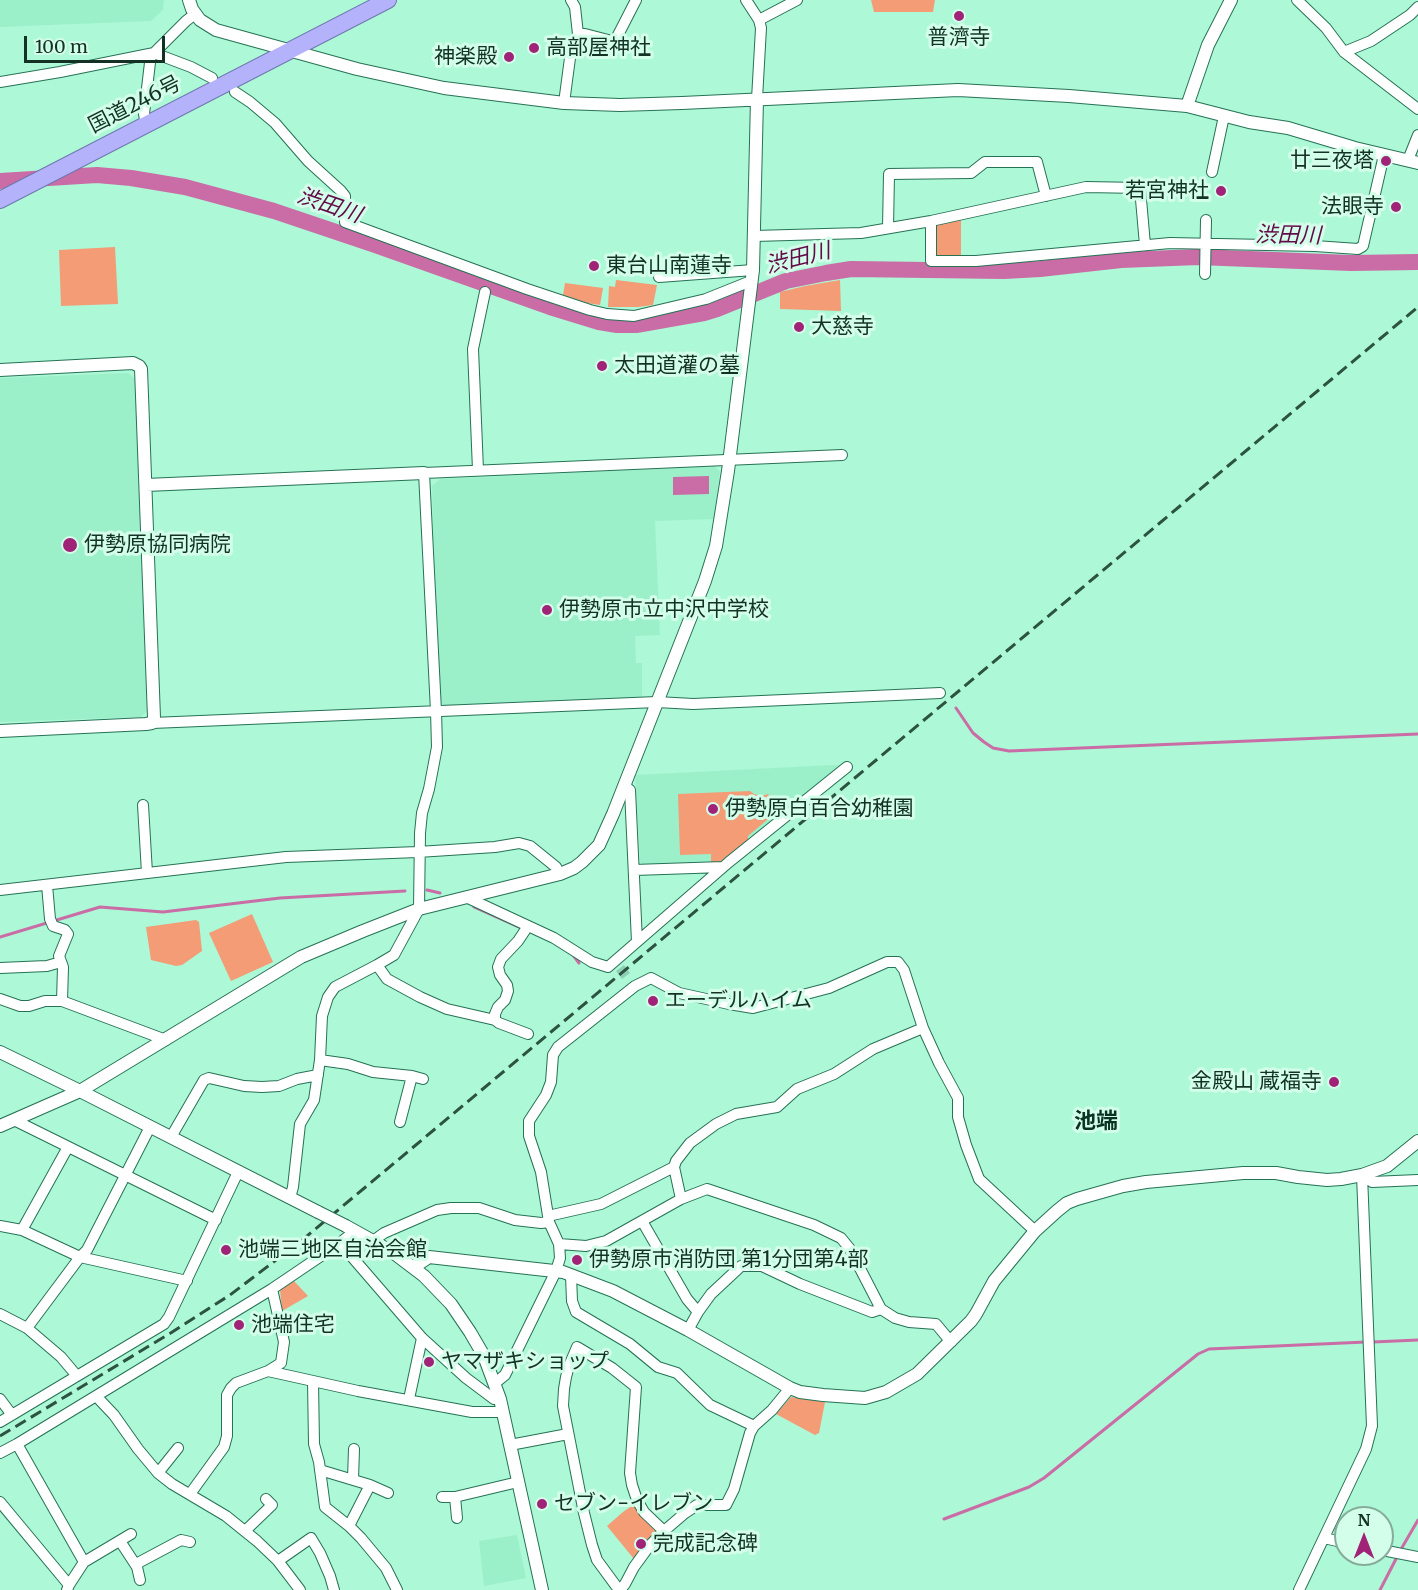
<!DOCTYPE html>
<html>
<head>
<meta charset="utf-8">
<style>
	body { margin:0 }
	#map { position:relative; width:1418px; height:1590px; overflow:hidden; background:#adf8d6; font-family:Merriweather,serif }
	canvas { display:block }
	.north { position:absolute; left:1334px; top:1506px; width:60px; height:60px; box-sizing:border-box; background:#d3fee9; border:2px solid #86ac9b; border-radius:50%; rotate:0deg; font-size:16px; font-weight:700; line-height:24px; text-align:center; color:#133225 }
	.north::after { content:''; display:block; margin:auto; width:21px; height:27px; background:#a02378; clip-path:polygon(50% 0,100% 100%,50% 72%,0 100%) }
	.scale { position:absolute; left:24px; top:36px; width:141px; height:27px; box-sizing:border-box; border:3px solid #133225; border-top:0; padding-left:8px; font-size:18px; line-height:21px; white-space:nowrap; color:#133225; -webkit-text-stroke:4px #d3fee9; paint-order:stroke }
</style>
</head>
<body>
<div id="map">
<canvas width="1418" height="1590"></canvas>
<div class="north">N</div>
<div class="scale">100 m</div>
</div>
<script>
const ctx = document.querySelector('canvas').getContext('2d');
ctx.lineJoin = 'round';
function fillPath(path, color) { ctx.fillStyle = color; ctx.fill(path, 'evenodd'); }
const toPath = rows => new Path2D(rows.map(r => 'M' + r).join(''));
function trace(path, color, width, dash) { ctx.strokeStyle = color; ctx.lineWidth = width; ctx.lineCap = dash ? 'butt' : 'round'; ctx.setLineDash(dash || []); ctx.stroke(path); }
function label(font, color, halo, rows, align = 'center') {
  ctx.font = font + ' Merriweather,"Noto Sans JP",serif'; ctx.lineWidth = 6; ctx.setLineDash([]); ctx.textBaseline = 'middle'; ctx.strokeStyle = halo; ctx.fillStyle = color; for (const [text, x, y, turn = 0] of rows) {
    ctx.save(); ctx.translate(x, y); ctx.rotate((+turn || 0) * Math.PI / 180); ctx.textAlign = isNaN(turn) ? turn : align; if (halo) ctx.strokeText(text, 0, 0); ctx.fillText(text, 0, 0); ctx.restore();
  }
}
const built = toPath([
	[0,0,164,0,163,10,151,21,0,27],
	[128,373,135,379,147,711,141,717,0,722,0,378],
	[715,466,720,472,714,519,655,521,660,635,635,636,636,663,642,663,642,698,445,706,440,702,434,584,432,486,440,479],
	[833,765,843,766,724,863,643,865,640,862,635,775],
	[517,1535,526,1578,484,1586,479,1541]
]);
const green = toPath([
	[871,0,935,0,933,12,874,12],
	[961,219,961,259,934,256,935,224],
	[115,247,118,304,61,306,59,250],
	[616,280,657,285,653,305,638,307,608,307,609,286,615,287],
	[840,280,841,311,780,309,780,292,805,286],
	[565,283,603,288,600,305,587,303,563,295],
	[750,791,754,794,762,796,768,794,780,809,748,836,748,843,724,863,711,863,711,854,680,855,678,794],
	[252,914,273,962,231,981,209,933],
	[196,920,199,922,202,951,182,965,176,966,151,960,146,927],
	[294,1281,308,1296,282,1311,280,1289],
	[791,1397,825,1402,819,1433,815,1435,776,1414],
	[636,1503,659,1530,646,1541,634,1559,607,1526,623,1512]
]);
const water = toPath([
	[709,476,709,494,673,495,673,477]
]);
const stream = toPath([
	[956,708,973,733,984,742,993,748,1009,751,1418,734],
	[427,890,440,893],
	[474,907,521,928],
	[0,937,100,907,163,912,280,898,405,891],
	[573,955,579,963],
	[1373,1342,1418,1340],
	[944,1519,1029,1487,1044,1478,1198,1354,1209,1349,1366,1342],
	[1400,1551,1418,1520],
	[1380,1590,1397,1557]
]);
const river = toPath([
	[0,181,97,175,131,178,185,187,274,211,375,245,550,307,599,322,617,325,636,325,704,313,717,309,786,281,826,273,851,269,1004,271,1040,269,1121,260,1198,257,1351,263,1418,262]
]);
const minorTunnel = toPath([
	[620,968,629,980]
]);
const minor = toPath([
	[746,0,759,20,761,28,757,99],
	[1297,0,1326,28,1344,52,1418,109],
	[759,20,797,0],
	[578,34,585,34,612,41,616,39,636,0],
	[1344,52,1371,41,1410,15,1418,7],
	[154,53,191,67,212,78],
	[0,82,60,72,154,53,186,21,195,14],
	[235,92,250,102,275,123,308,161,341,191,345,196,345,222,527,289,590,310,607,314,634,316,706,299,751,281],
	[564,103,570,58,578,34,575,7,571,0],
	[146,124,144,114,151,54],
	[1408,160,1418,135],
	[1212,172,1224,116],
	[931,221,931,261,976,261,1170,243,1315,246,1358,249,1363,246,1384,155],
	[888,228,889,174,971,173,985,162,1037,162,1046,196],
	[754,236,861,233,931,221,1086,187,1140,188,1145,245],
	[1205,274,1206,220],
	[659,277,753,270],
	[478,470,473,349,485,292],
	[152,723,657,702,693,704,807,699,940,693],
	[624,785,630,790,637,942],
	[143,805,147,873],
	[634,870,723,867],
	[47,885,50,919,53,926,65,930,68,934,59,956,63,967,62,1001],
	[0,890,286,857,418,852,495,847,519,843,530,846,556,867,560,874],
	[468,898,554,938,592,962,608,967,729,862,847,767],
	[528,926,518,941,501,959,498,967,500,975,507,985,508,991,505,1000,498,1007,495,1014,495,1020,499,1023,528,1034],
	[377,965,387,979,420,997,447,1009,495,1020],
	[0,968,47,966,61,962],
	[0,999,20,1006,29,1006,45,1001,62,1001,166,1040],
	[320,1060,348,1064,373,1072,412,1076,423,1079],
	[14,1120,216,1220],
	[400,1122,412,1076],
	[171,1137,204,1080,209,1078,244,1086,262,1087,279,1086,297,1079,318,1075],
	[1362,1175,1372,1182,1418,1180],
	[290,1198,293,1187,300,1124,314,1100,320,1060,322,1016,328,997,335,987,377,965,394,955,419,909,420,833,422,813,429,789,437,747,436,711,424,473,842,455],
	[681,1199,674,1167,676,1161,690,1143,716,1124,736,1114,777,1107,797,1089,834,1074,873,1049,923,1028,939,1063,958,1098,958,1117,966,1145,979,1179,1035,1231],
	[548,1216,601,1204,674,1167],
	[642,1221,687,1299,698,1312,688,1330],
	[0,1226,22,1230,80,1257,187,1281],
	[22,1230,68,1147],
	[373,1241,384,1233,437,1210,451,1208,479,1208,515,1220,541,1223,549,1222],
	[340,1243,422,1338,466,1378,494,1399,500,1399],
	[559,1244,549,1222,541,1172,529,1136,529,1121,546,1095,551,1082,553,1055,558,1047,635,986,651,978,679,993,729,1004,753,1008,829,988,887,962,898,962,904,970,923,1028],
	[571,1275,572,1301,576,1312,630,1344,658,1367,677,1373,710,1405,754,1426],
	[698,1312,711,1294,741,1266,762,1266,800,1284,872,1312,881,1309],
	[0,1314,27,1328,61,1357,77,1376],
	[27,1328,80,1257,87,1250,150,1127],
	[268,1371,358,1391,472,1412,503,1412],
	[313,1381,314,1444,319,1462,325,1507,349,1526,361,1538,386,1568,397,1590],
	[495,1383,505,1375,556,1271,560,1258,559,1244,586,1246,606,1241,681,1199,707,1189,814,1225,841,1238,850,1249,881,1309,895,1318,909,1322,936,1324,951,1342],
	[96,1396,114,1415,138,1449,158,1473,172,1484,226,1516,257,1541,278,1561,300,1590],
	[0,1399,12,1415],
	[409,1399,422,1338],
	[0,1422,164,1324,169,1317,238,1172],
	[17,1444,84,1562],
	[510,1445,568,1434],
	[0,1453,17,1444,272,1289,340,1243,355,1231],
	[320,1470,370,1485,349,1526],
	[158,1473,178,1448],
	[353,1479,354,1449],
	[370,1485,388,1493],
	[190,1494,224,1447,227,1436,227,1395,231,1388,236,1383,268,1371,281,1363,284,1342,272,1289],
	[442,1497,455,1497,518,1482],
	[455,1497,457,1518],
	[0,1502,69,1585,67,1590],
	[245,1531,272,1505,266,1499],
	[1324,1538,1346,1543],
	[120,1541,137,1567,140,1580],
	[1382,1550,1418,1557],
	[278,1561,311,1538,320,1553,330,1576,334,1590],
	[136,1564,181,1540,190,1542],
	[69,1585,84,1562,131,1534],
	[619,1590,597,1560,592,1545,584,1513,563,1406,564,1389,566,1377,569,1366,577,1347,612,1368,636,1387,630,1473,632,1485,637,1500,644,1512,664,1531],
	[620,1590,625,1584,634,1567,650,1545,664,1531,685,1513,697,1505,726,1505,734,1489,750,1433,754,1426,772,1410,790,1388],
	[1299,1590,1366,1449,1372,1426,1362,1175]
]);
const tertiary = toPath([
	[189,0,192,9,200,20,216,30,357,69,444,88,564,103,620,105,682,103,958,90,1069,96,1187,106,1249,122,1288,128,1355,148,1418,163],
	[1187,106,1208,45,1231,0],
	[0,370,133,363,139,366,141,369,154,718,152,723,146,724,0,731],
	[146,485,424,473],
	[0,1052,80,1091,318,1212],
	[0,1126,80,1091,301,957,363,931,419,909,560,874,574,868,582,862,599,845,613,814,705,581,716,546,728,471,753,270,757,99],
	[346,1226,373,1241,395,1254,424,1276,451,1304,470,1332,484,1356,500,1399,542,1590],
	[414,1267,429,1257,563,1272,613,1291,688,1330,790,1388,800,1392,823,1395,865,1398,886,1392,917,1374,971,1321,976,1314,994,1281,1035,1231,1057,1211,1067,1203,1077,1199,1123,1186,1146,1182,1243,1173,1276,1173,1298,1177,1327,1180,1341,1179,1362,1175,1387,1166,1418,1141]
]);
const trunk = toPath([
	[0,200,388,0]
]);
const rail = toPath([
	[0,1436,169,1334,230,1295,301,1241,1418,307]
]);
const tertiaryBridge = toPath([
	[318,1212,346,1226]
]);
const markers = [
	[959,16,6,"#a02378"],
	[534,48,6,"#a02378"],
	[509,57,6,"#a02378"],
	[1386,161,6,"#a02378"],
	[1221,191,6,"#a02378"],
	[1396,207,6,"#a02378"],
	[594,266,6,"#a02378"],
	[799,327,6,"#a02378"],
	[602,366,6,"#a02378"],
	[70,545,8,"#a02378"],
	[547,610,6,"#a02378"],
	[713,809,6,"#a02378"],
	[653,1001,6,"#a02378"],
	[1334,1082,6,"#a02378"],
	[226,1250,6,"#a02378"],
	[577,1260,6,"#a02378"],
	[239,1325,6,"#a02378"],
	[429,1362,6,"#a02378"],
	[542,1504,6,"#a02378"],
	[641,1544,6,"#a02378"]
];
const poiNames = [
	["普濟寺",959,38,"center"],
	["高部屋神社",546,48],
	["神楽殿",497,57,"right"],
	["廿三夜塔",1374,161,"right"],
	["若宮神社",1209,191,"right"],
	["法眼寺",1384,207,"right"],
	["東台山南蓮寺",606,266],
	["大慈寺",811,327],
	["太田道灌の墓",614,366],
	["伊勢原協同病院",84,545],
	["伊勢原市立中沢中学校",559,610],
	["伊勢原白百合幼稚園",725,809],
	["エーデルハイム",665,1001],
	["金殿山 蔵福寺",1322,1082,"right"],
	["池端三地区自治会館",238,1250],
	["伊勢原市消防団 第1分団第4部",589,1260],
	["池端住宅",251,1325],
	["ヤマザキショップ",441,1362],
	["セブン-イレブン",554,1504],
	["完成記念碑",653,1544]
];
const streetNames = [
	["国道246号",135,105,-27]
];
const waterNames = [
	["渋田川",329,206,19],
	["渋田川",1288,236,1],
	["渋田川",798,259,-14]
];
const neighbourhoodNames = [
	["池端",1096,1122]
];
fillPath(built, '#9bf0ca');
fillPath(green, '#f39c76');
fillPath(water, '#ca6ca5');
trace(stream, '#ca6ca5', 3);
trace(river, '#ca6ca5', 16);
trace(minorTunnel, '#8ed0b3', 10, [10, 5]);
trace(minor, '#267255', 12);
trace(tertiary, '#267255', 14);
trace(trunk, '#6f78af', 18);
trace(minor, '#fff', 10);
trace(tertiary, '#fff', 12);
trace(trunk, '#b4b2fa', 16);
trace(rail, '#2c5242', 3, [12, 6]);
trace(tertiaryBridge, '#267255', 14, []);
trace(tertiaryBridge, '#fff', 12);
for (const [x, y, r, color] of markers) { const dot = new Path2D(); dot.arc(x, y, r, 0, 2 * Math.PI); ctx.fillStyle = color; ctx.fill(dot); trace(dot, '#d3fee9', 2); }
label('21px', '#133225', '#d3fee9', poiNames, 'left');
label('21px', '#133225', '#d3fee9', streetNames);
label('italic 22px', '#620b48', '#d3fee9', waterNames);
label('bold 22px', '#0a3324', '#d3fee9', neighbourhoodNames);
</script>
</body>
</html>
